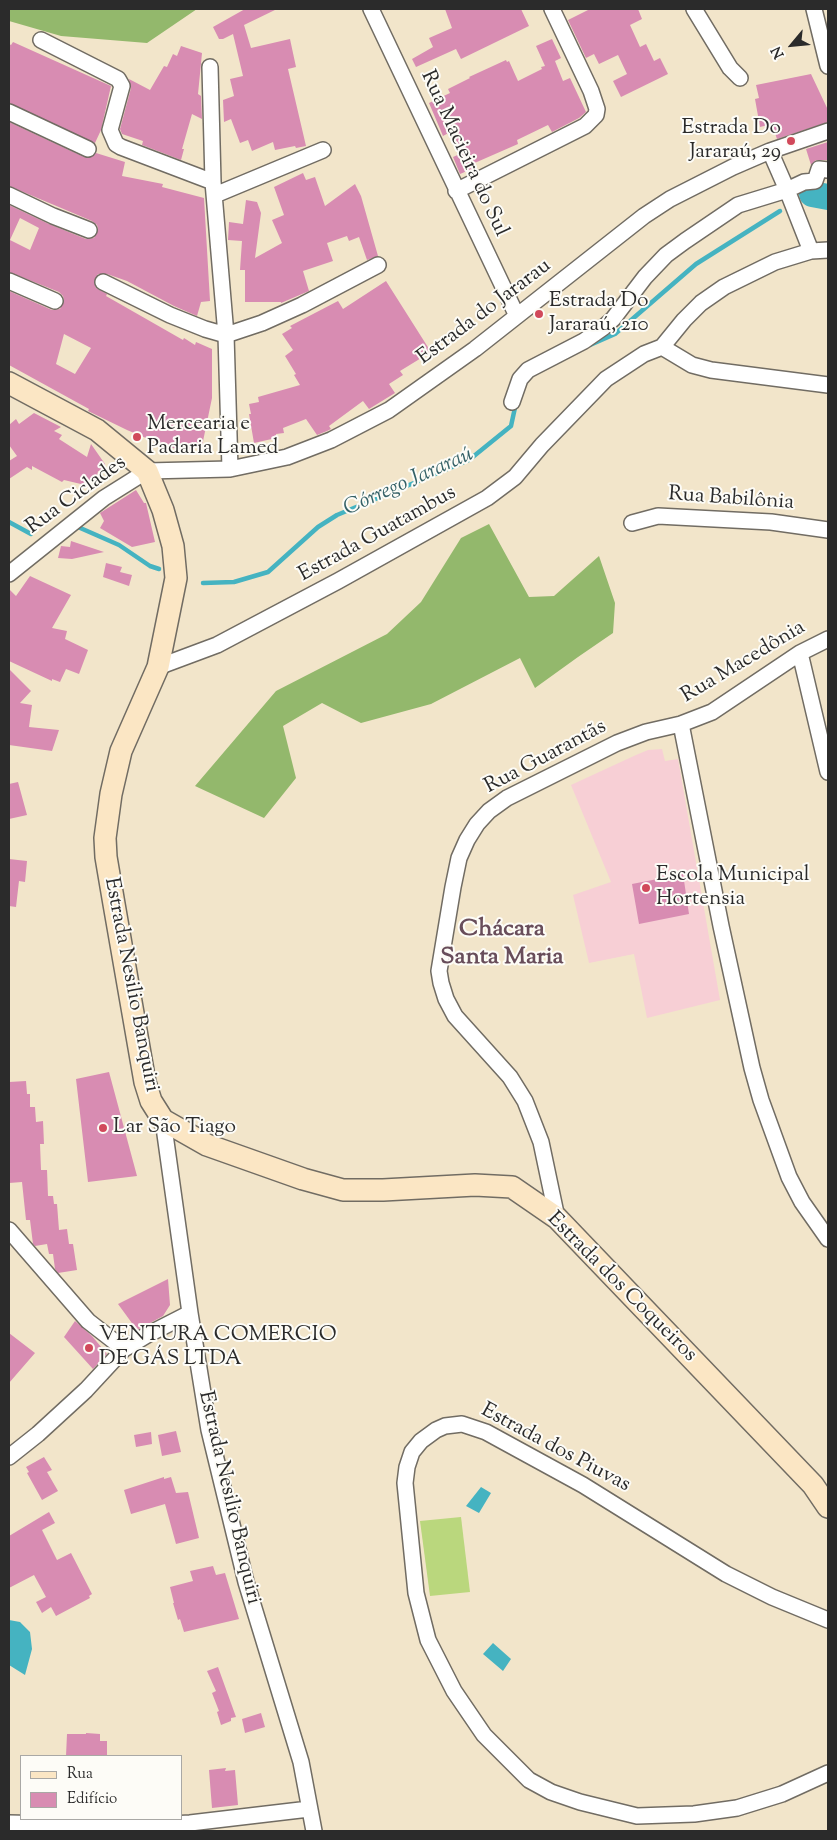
<!DOCTYPE html>
<html>
<head>
<meta charset="utf-8">
<style>
	body { margin:0 }
	#map { position:relative; width:837px; height:1840px; overflow:hidden; background:#f2e5ca; font-family:"Sorts Mill Goudy",serif }
	canvas { display:block }
	.frame { position:absolute; inset:0; border:10px solid #2b2b2b; pointer-events:none }
	.legend { position:absolute; left:20px; top:1755px; width:162px; height:65px; box-sizing:border-box; background:#fdfcf7; border:1px solid #a9a8a5; margin:0; padding:6px 9px; list-style:none; font-size:15px; color:#2b2b2b }
	.legend li { display:flex; align-items:center; gap:10px; height:25px }
	.legend b { width:25px; border:1px solid #a9a8a5 }
	.north { position:absolute; left:767px; top:20px; width:50px; height:50px; -webkit-text-stroke:4px #fdfcf7; paint-order:stroke; rotate:242deg; font-size:14px; font-weight:700; line-height:20px; text-align:center; color:#2b2b2b }
	.north::after { content:''; display:block; margin:auto; width:18px; height:22px; background:#2b2b2b; clip-path:polygon(50% 0,100% 100%,50% 72%,0 100%) }
</style>
</head>
<body>
<div id="map">
<canvas width="837" height="1840"></canvas>
<div class="frame"></div>
<ul class="legend">
<li><b style="height:6px;background:#fbe6c4"></b>Rua</li>
<li><b style="height:14px;background:#d88cb2"></b>Edifício</li>
</ul>
<div class="north">N</div>
</div>
<script>
const ctx = document.querySelector('canvas').getContext('2d');
ctx.lineJoin = 'round';
function fillPath(path, color) { ctx.fillStyle = color; ctx.fill(path, 'evenodd'); }
const toPath = rows => new Path2D(rows.map(r => 'M' + r).join(''));
function trace(path, color, width, dash) { ctx.strokeStyle = color; ctx.lineWidth = width; ctx.lineCap = dash ? 'butt' : 'round'; ctx.setLineDash(dash || []); ctx.stroke(path); }
function label(font, color, halo, rows, align = 'center') {
  ctx.font = font + ' "Sorts Mill Goudy",serif'; ctx.lineWidth = 4; ctx.setLineDash([]); ctx.textBaseline = 'middle'; ctx.strokeStyle = halo; ctx.fillStyle = color; for (const [text, x, y, turn = 0] of rows) {
    ctx.save(); ctx.translate(x, y); ctx.rotate((+turn || 0) * Math.PI / 180); ctx.textAlign = isNaN(turn) ? turn : align; if (halo) ctx.strokeText(text, 0, 0); ctx.fillText(text, 0, 0); ctx.restore();
  }
}
const built = toPath([
	[662,749,665,761,678,759,720,1000,647,1018,634,954,589,963,573,895,611,882,571,785,636,755,648,750]
]);
const green = toPath([
	[461,1517,470,1592,430,1596,420,1521]
]);
const forest = toPath([
	[9,9,197,9,147,43,61,36,9,21],
	[489,524,529,597,554,596,599,556,615,603,613,633,578,657,535,688,520,658,431,704,361,723,322,703,283,726,296,778,264,818,195,786,276,691,387,634,421,602,461,538]
]);
const water = toPath([
	[481,1487,491,1493,479,1513,466,1506],
	[9,1620,20,1622,30,1632,32,1649,25,1675,9,1665],
	[493,1643,511,1659,503,1671,483,1654]
]);
const stream = toPath([
	[590,345,615,334,696,264,780,211],
	[9,522,31,534],
	[78,527,119,545,150,566,159,569],
	[203,583,234,582,268,572,318,527,337,515,469,460,511,426,516,403]
]);
const river = toPath([
	[812,194,828,197]
]);
const building = toPath([
	[245,9,277,9,244,25,251,48,290,39,296,67,288,69,306,146,296,148,295,146,275,150,273,142,252,151,248,140,240,143,231,119,224,122,223,100,234,96,230,79,243,76,233,34,223,39,219,39,213,27],
	[445,9,521,9,529,26,461,59,456,49,416,67,412,59,433,47,429,38,452,28],
	[590,9,638,9,642,19,630,25,640,47,646,44,654,61,660,58,668,74,621,97,613,81,627,74,618,55,599,64,594,54,586,58,568,20],
	[552,39,561,58,555,61,563,81,570,78,586,112,579,118,552,132,548,125,517,140,518,144,470,165,472,169,460,174,453,157,462,153,452,131,443,136,429,103,450,93,448,89,470,78,469,77,506,60,507,62,509,61,518,81,542,69,541,67,545,66,536,46],
	[13,42,111,86,101,130,95,143,9,103,9,44,11,45],
	[181,46,202,53,198,94,201,96,202,119,192,114,182,149,184,149,181,160,142,145,143,141,122,134,120,129,131,88,129,79,150,90,164,66,167,67,173,54,177,56],
	[811,74,828,110,828,122,777,139,772,124,760,127,755,99,759,98,756,85],
	[9,122,84,157,89,158,96,153,125,162,122,176,163,184,162,187,204,198,210,301,201,302,197,316,174,306,127,281,107,274,98,274,94,282,96,288,107,294,106,296,183,340,184,338,195,345,196,342,212,349,212,398,202,446,191,443,189,452,165,446,127,430,88,411,89,409,9,365,9,291,52,310,60,309,64,300,63,296,59,292,9,272,9,205,49,224,86,239,94,238,98,229,97,225,92,221,9,186],
	[20,218,39,228,30,250,10,240],
	[64,334,91,348,75,374,56,364],
	[828,142,828,160,816,160,811,165,806,149],
	[303,173,306,180,315,177,325,206,355,184,361,196,378,256,367,260,359,237,349,241,347,236,327,243,333,261,303,271,309,291,281,303,281,302,245,302,245,270,240,270,242,241,228,240,229,222,243,224,246,200,257,202,261,213,255,258,282,243,272,220,284,215,274,187],
	[386,281,431,352,400,371,403,375,389,384,395,393,369,409,363,401,329,426,331,429,327,431,317,435,306,419,283,428,284,433,276,434,276,438,254,443,249,414,251,414,249,404,259,402,258,397,300,385,294,375,296,374,285,356,293,350,282,334,292,328,290,326,338,301,343,309],
	[34,413,61,427,54,431,62,435,59,439,87,457,91,444,105,464,103,473,98,471,96,482,88,480,87,484,85,485,64,480,62,482,32,466,32,470,27,467,9,479,9,461,17,456,9,445,9,425,16,419,19,424],
	[136,490,144,503,146,503,155,542,132,547,100,528,104,521,100,513],
	[71,541,104,552,72,559,58,558,61,546,70,547],
	[106,563,122,567,120,572,132,575,129,586,103,577],
	[30,576,71,595,52,628,67,631,65,639,88,650,79,674,66,669,60,682,52,679,52,681,9,661,9,589,16,596],
	[9,669,31,691,20,703,32,705,29,727,59,730,52,751,9,745],
	[18,782,27,815,9,819,9,784],
	[9,859,27,861,25,882,19,881,16,907,9,906],
	[683,874,689,914,639,924,632,884],
	[109,1072,137,1176,88,1182,76,1079],
	[26,1081,27,1094,30,1094,30,1107,35,1107,36,1122,43,1121,44,1144,40,1144,41,1170,47,1170,48,1196,53,1196,54,1204,57,1204,59,1230,67,1229,69,1244,73,1244,77,1270,58,1273,55,1269,53,1254,49,1254,47,1244,35,1246,33,1244,30,1220,26,1220,22,1182,9,1183,9,1082],
	[168,1279,170,1305,163,1316,137,1330,118,1304],
	[75,1321,92,1336,107,1354,93,1369,64,1337],
	[9,1333,35,1353,9,1383],
	[176,1431,181,1452,162,1456,158,1435],
	[151,1432,152,1444,136,1447,134,1435],
	[44,1457,52,1470,47,1472,58,1491,42,1500,27,1473,29,1472,26,1467],
	[164,1477,164,1479,171,1477,176,1493,188,1492,199,1538,176,1544,165,1504,131,1514,124,1490],
	[49,1512,55,1523,42,1530,57,1560,71,1553,92,1594,89,1596,90,1598,56,1616,51,1607,42,1613,36,1602,46,1597,34,1575,9,1588,9,1536],
	[213,1566,216,1575,225,1573,239,1619,184,1632,180,1619,178,1620,173,1603,174,1603,170,1587,193,1581,190,1571],
	[218,1667,236,1717,231,1718,231,1721,221,1725,217,1712,219,1711,212,1693,216,1691,207,1671],
	[261,1713,265,1727,245,1733,242,1719],
	[86,1733,100,1734,100,1741,107,1741,107,1756,66,1756,67,1734,86,1734],
	[226,1768,225,1771,235,1770,238,1805,212,1808,209,1770]
]);
const street = toPath([
	[371,9,517,316],
	[694,9,730,68,740,78],
	[814,9,828,66],
	[41,40,118,79,122,86,110,130,116,144,121,147,213,182],
	[210,67,213,182,226,335,230,469],
	[9,112,88,149],
	[770,151,787,190,811,251],
	[456,191,585,126,596,115,597,109,591,91,552,9],
	[9,195,53,216,89,230],
	[215,195,323,150],
	[9,281,55,301],
	[103,282,170,315,205,329,226,335,262,323,302,305,378,265],
	[662,347,692,365,711,370,828,385],
	[512,402,520,379,528,370,584,341,604,327,613,319,645,277,666,255,685,241,738,205,787,190,804,182,815,181,819,169,828,170],
	[632,523,658,516,771,522,828,530],
	[9,574,104,498,147,471,230,469,287,457,331,440,389,410,475,349,644,216,670,199,733,167,770,151,828,131],
	[800,653,828,772],
	[158,667,217,645,338,581,487,498,515,477,542,445,606,379,644,354,662,347,684,320,701,303,724,287,775,262,811,251,828,250],
	[681,724,721,926,752,1068,761,1100,789,1177,802,1202,828,1239],
	[163,1120,190,1313,209,1430,246,1582,301,1762,314,1831],
	[557,1218,541,1142,525,1101,510,1077,455,1016,446,999,441,983,439,971,453,887,459,858,467,840,477,824,489,811,507,798,617,743,646,732,681,724,712,712,800,653,828,639],
	[9,1230,88,1321,124,1349],
	[9,1457,38,1434,86,1390,124,1349,147,1335,190,1313],
	[828,1620,772,1597,726,1574,583,1485,486,1432,462,1424,445,1426,436,1430,421,1441,412,1452,407,1467,405,1483,416,1593,428,1640,454,1691,484,1735,529,1780,551,1792,580,1802,637,1816,694,1814,737,1808,782,1794,828,1773],
	[9,1823,136,1826,190,1823,309,1809]
]);
const secondary = toPath([
	[9,383,97,430,147,471,163,510,173,546,176,578,158,667,121,751,111,794,105,838,106,857,114,904,145,1082,151,1101,163,1120,207,1145,303,1179,343,1190,383,1190,475,1185,512,1187,557,1218,813,1485,828,1507]
]);
const markers = [
	[791,141,5,"#d1495b"],
	[539,314,5,"#d1495b"],
	[137,437,5,"#d1495b"],
	[646,888,5,"#d1495b"],
	[103,1128,5,"#d1495b"],
	[89,1348,5,"#d1495b"]
];
const poiNames = [
	["Estrada Do",781,129,"right"],
	["Jararaú, 29",781,153,"right"],
	["Estrada Do",549,302],
	["Jararaú, 210",549,326],
	["Mercearia e",147,425],
	["Padaria Lamed",147,449],
	["Escola Municipal",656,876],
	["Hortensia",656,900],
	["Lar São Tiago",113,1128],
	["VENTURA COMERCIO",99,1336],
	["DE GÁS LTDA",99,1360]
];
const streetNames = [
	["Rua Macieira do Sul",463,154,65],
	["Estrada do Jararau",485,313,-37],
	["Rua Ciclades",77,496,-36],
	["Rua Babilônia",731,500,4],
	["Estrada Guatambus",378,535,-29],
	["Rua Macedônia",744,663,-31],
	["Rua Guarantãs",546,758,-28],
	["Estrada Nesilio Banquiri",130,985,79],
	["Estrada dos Coqueiros",621,1288,45],
	["Estrada dos Piuvas",555,1449,28],
	["Estrada Nesilio Banquiri",228,1498,77]
];
const waterNames = [
	["Córrego Jararaú",409,483,-24]
];
const quarterNames = [
	["Chácara",502,931],
	["Santa Maria",502,959]
];
fillPath(built, '#f7cfd5');
fillPath(green, '#bad77d');
fillPath(forest, '#93b86c');
fillPath(water, '#45b3c1');
trace(stream, '#45b3c1', 4.5);
trace(river, '#45b3c1', 26);
fillPath(building, '#d88cb2');
trace(street, '#716c63', 18);
trace(secondary, '#716c63', 24);
trace(street, '#fff', 15);
trace(secondary, '#fbe6c4', 21);
for (const [x, y, r, color] of markers) { const dot = new Path2D(); dot.arc(x, y, r, 0, 2 * Math.PI); ctx.fillStyle = color; ctx.fill(dot); trace(dot, '#fdfcf7', 2); }
label('21px', '#2b2b2b', '#fdfcf7', poiNames, 'left');
label('21px', '#2b2b2b', '#fdfcf7', streetNames);
label('italic 22px', '#356167', '#fdfcf7', waterNames);
label('bold 24px', '#684d5a', '#fdfcf7', quarterNames);
</script>
</body>
</html>
